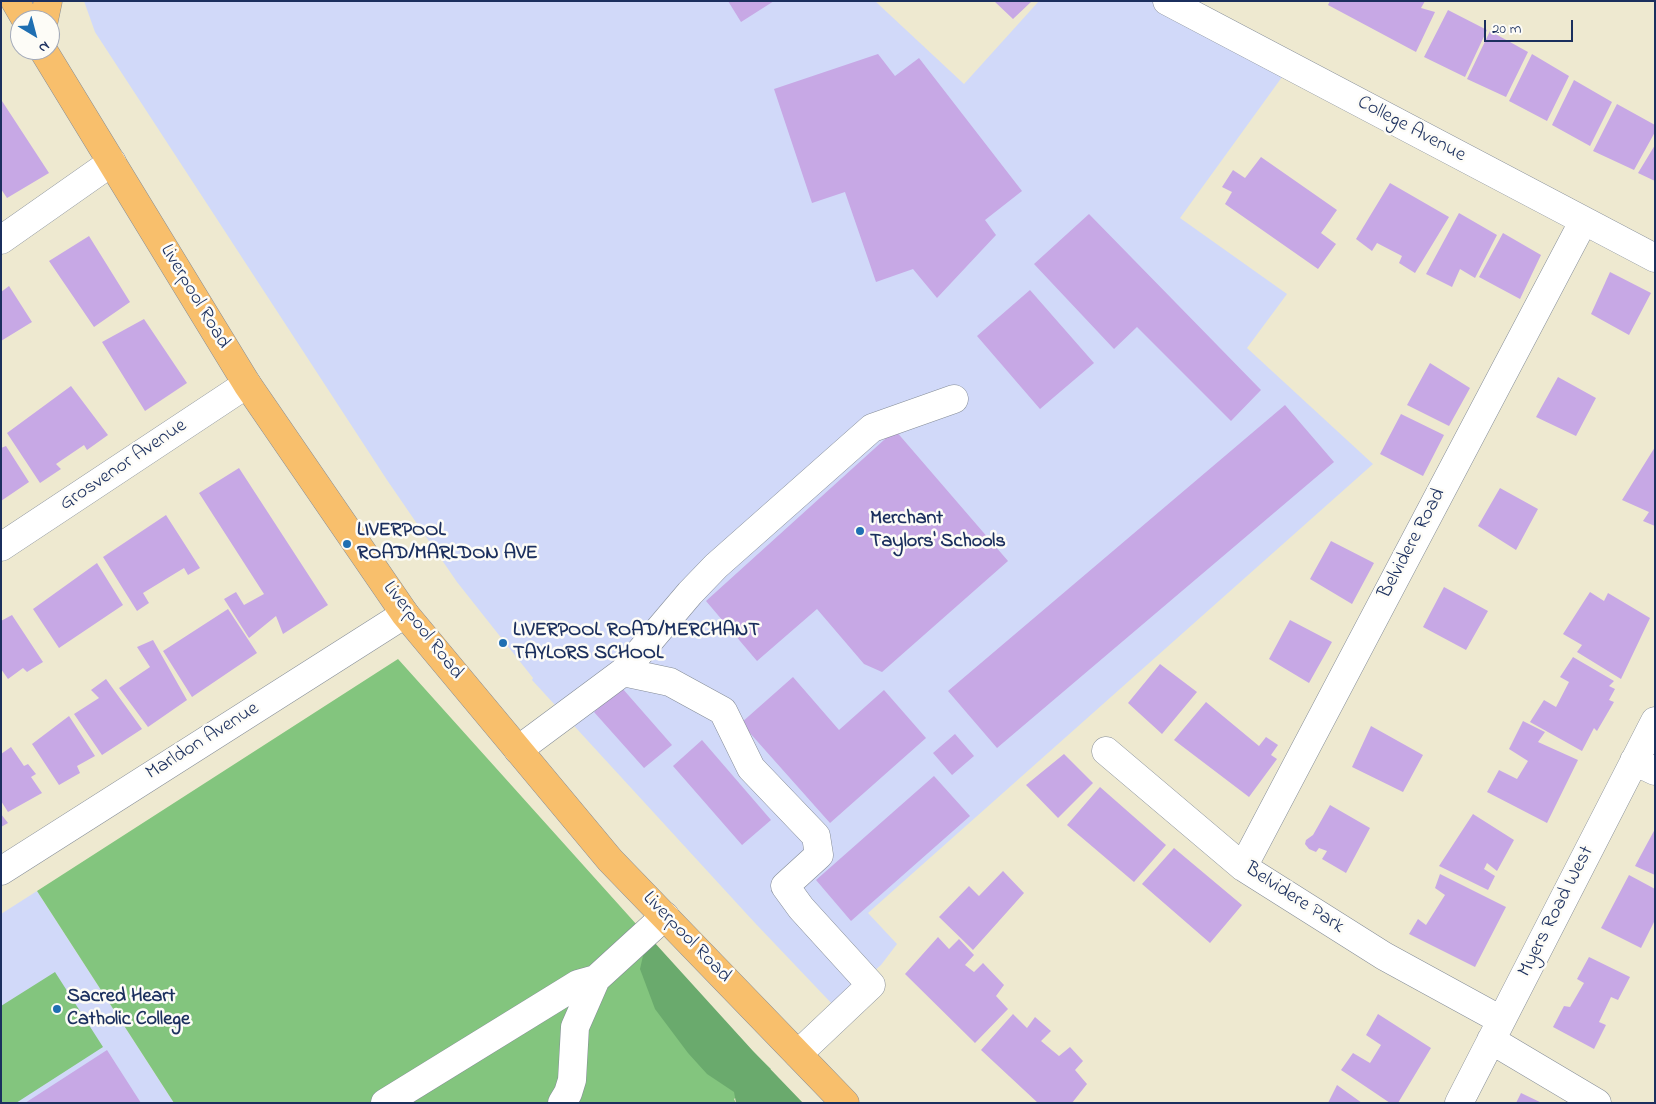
<!DOCTYPE html>
<html>
<head>
<meta charset="utf-8">
<style>
	body { margin:0 }
	#map { position:relative; width:1656px; height:1104px; overflow:hidden; background:#eee9d0; font-family:"Indie Flower",sans-serif }
	canvas { display:block }
	.frame { position:absolute; inset:0; border:2px solid #1b2f5e; pointer-events:none }
	.north { position:absolute; left:10px; top:10px; width:50px; height:50px; box-sizing:border-box; background:#fdfcf7; border:1px solid #a3aaba; border-radius:50%; rotate:143deg; font-size:14px; font-weight:700; line-height:20px; text-align:center; color:#1b2f5e }
	.north::after { content:''; display:block; margin:auto; width:18px; height:22px; background:#1f6fb2; clip-path:polygon(50% 0,100% 100%,50% 72%,0 100%) }
	.scale { position:absolute; left:1484px; top:20px; width:89px; height:22px; box-sizing:border-box; border:2px solid #1b2f5e; border-top:0; padding-left:6px; font-size:15px; line-height:18px; white-space:nowrap; color:#1b2f5e; -webkit-text-stroke:4px #fdfcf7; paint-order:stroke }
</style>
</head>
<body>
<div id="map">
<canvas width="1656" height="1104"></canvas>
<div class="frame"></div>
<div class="north">N</div>
<div class="scale">20 m</div>
</div>
<script>
const ctx = document.querySelector('canvas').getContext('2d');
ctx.lineJoin = 'round';
function fillPath(path, color) { ctx.fillStyle = color; ctx.fill(path, 'evenodd'); }
const toPath = rows => new Path2D(rows.map(r => 'M' + r).join(''));
function trace(path, color, width, dash) { ctx.strokeStyle = color; ctx.lineWidth = width; ctx.lineCap = dash ? 'butt' : 'round'; ctx.setLineDash(dash || []); ctx.stroke(path); }
function label(font, color, halo, rows, align = 'center') {
  ctx.font = font + ' "Indie Flower",sans-serif'; ctx.lineWidth = 5; ctx.setLineDash([]); ctx.textBaseline = 'middle'; ctx.strokeStyle = halo; ctx.fillStyle = color; for (const [text, x, y, turn = 0] of rows) {
    ctx.save(); ctx.translate(x, y); ctx.rotate((+turn || 0) * Math.PI / 180); ctx.textAlign = isNaN(turn) ? turn : align; if (halo) ctx.strokeText(text, 0, 0); ctx.fillText(text, 0, 0); ctx.restore();
  }
}
const built = toPath([
	[84,1,875,1,964,84,1039,1,1171,1,1290,66,1180,218,1287,294,1247,348,1373,464,868,913,897,944,881,965,834,1006,755,923,532,680,533,678,457,582,387,480,95,32],
	[37,891,174,1103,1,1103,1,914]
]);
const green = toPath([
	[398,659,637,925,589,972,373,1103,174,1103,37,891],
	[645,947,771,1069,734,1099,736,1103,576,1103,584,1034,602,991],
	[55,972,103,1047,16,1103,1,1103,1,1006],
	[581,993,556,1103,405,1103]
]);
const forest = toPath([
	[654,942,753,1051,803,1103,736,1103,734,1092,707,1074,688,1053,655,1009,640,969,645,947]
]);
const building = toPath([
	[728,1,774,1,741,22],
	[994,1,1032,1,1013,19],
	[1330,1,1425,1,1421,8,1435,12,1416,52,1328,5],
	[1448,10,1487,30,1465,77,1424,57],
	[1490,31,1528,52,1506,97,1467,79],
	[878,54,895,76,919,58,1022,191,985,220,996,235,937,298,913,269,876,282,845,192,812,203,774,89],
	[1532,54,1569,76,1547,121,1509,101],
	[1574,80,1612,102,1590,146,1552,125],
	[2,101,49,173,7,198,1,189,1,102],
	[1617,104,1655,125,1655,132,1634,170,1593,151],
	[1655,145,1655,181,1638,173],
	[1261,157,1337,210,1321,233,1336,244,1318,269,1225,204,1232,192,1222,187,1233,170,1245,178],
	[1390,183,1449,217,1415,273,1399,263,1402,256,1377,243,1372,251,1356,239],
	[1459,213,1497,235,1475,278,1460,269,1452,287,1426,274],
	[1089,214,1261,390,1231,421,1137,327,1114,349,1034,264],
	[1503,233,1541,255,1520,299,1479,277],
	[89,236,130,302,94,327,49,261],
	[1610,272,1651,293,1629,335,1591,314],
	[9,286,32,322,1,341,1,292],
	[1030,290,1094,363,1040,409,977,336],
	[144,319,187,383,145,411,102,342],
	[1430,363,1470,388,1449,426,1407,405],
	[1558,377,1596,398,1576,436,1536,417],
	[71,386,108,435,87,450,84,445,56,464,61,469,40,483,7,433],
	[1285,405,1334,462,997,748,948,691],
	[1401,414,1444,435,1423,476,1380,454],
	[895,430,1008,561,882,672,864,664,817,609,757,661,706,601],
	[6,446,29,482,1,501,1,448],
	[1655,447,1655,526,1643,521,1649,512,1622,500],
	[239,468,328,605,283,634,276,616,249,638,224,599,236,592,244,605,264,594,199,493],
	[1500,488,1538,509,1516,550,1478,526],
	[166,515,200,568,188,575,184,568,143,593,149,603,137,611,103,557],
	[1331,541,1374,563,1352,604,1310,579],
	[97,563,123,605,59,648,33,609],
	[1444,587,1488,611,1466,650,1423,627],
	[1590,592,1604,601,1608,593,1650,618,1621,679,1577,652,1582,645,1563,634],
	[228,609,257,653,192,697,163,651],
	[12,615,43,662,27,672,23,668,8,679,1,669,1,621],
	[1290,620,1332,642,1309,683,1269,659],
	[153,640,187,700,148,727,119,688,150,667,137,647],
	[1573,657,1614,681,1609,686,1615,689,1609,700,1614,702,1597,731,1594,728,1582,751,1530,722,1544,700,1556,707,1569,682,1560,677],
	[1160,664,1197,692,1162,734,1128,703],
	[793,677,839,730,884,690,926,738,830,823,741,723],
	[106,679,142,729,102,755,74,714,99,698,91,690],
	[622,688,672,745,644,768,594,712],
	[1206,702,1259,746,1266,737,1278,745,1271,755,1277,759,1249,797,1174,740],
	[69,716,95,756,77,766,80,773,59,785,32,744],
	[1523,721,1545,732,1538,742,1578,760,1547,823,1487,792,1499,770,1517,779,1528,761,1509,749],
	[1371,726,1423,755,1403,792,1352,767],
	[955,734,974,756,952,775,933,753],
	[702,740,771,820,742,845,673,766],
	[11,747,24,766,28,764,36,774,31,777,42,793,8,812,1,801,1,754],
	[1064,754,1093,783,1058,818,1026,785],
	[934,776,970,816,851,921,816,880],
	[1100,787,1166,845,1134,882,1067,825],
	[1330,805,1370,828,1346,873,1322,859,1327,851,1319,848,1316,852,1309,849,1305,844,1306,840,1313,835],
	[1,814,8,823,1,827],
	[1473,814,1514,840,1497,871,1487,863,1484,869,1495,876,1488,890,1439,866],
	[1655,829,1655,875,1635,866],
	[1174,848,1242,905,1210,943,1142,884],
	[1003,871,1024,893,973,950,939,917,969,886,979,896],
	[1440,874,1506,907,1475,967,1409,934,1418,919,1426,925,1445,895,1435,888],
	[1629,875,1655,889,1655,920,1641,948,1601,928],
	[938,937,949,949,959,939,974,955,965,965,974,972,983,963,1004,985,996,996,1008,1009,975,1043,905,974],
	[1589,957,1630,977,1618,1000,1611,997,1599,1022,1606,1025,1594,1049,1553,1027,1564,1006,1570,1007,1584,983,1577,979],
	[1013,1014,1027,1028,1035,1017,1051,1031,1041,1041,1059,1056,1070,1047,1083,1061,1075,1070,1087,1084,1072,1103,1038,1103,981,1050],
	[1378,1014,1431,1048,1398,1103,1390,1103,1341,1070,1353,1053,1370,1063,1381,1045,1366,1035],
	[107,1050,141,1103,25,1103],
	[1337,1085,1362,1103,1328,1103],
	[1521,1093,1542,1103,1516,1103]
]);
const minor = toPath([
	[1167,1,1655,258],
	[1,240,112,162],
	[1,547,247,384],
	[623,672,690,593,716,566,872,428,954,399],
	[518,750,623,672,670,682,723,711,751,768,816,836,819,855,785,886,801,908,871,985,798,1054],
	[1106,751,1243,867,1384,956,1501,1020],
	[1634,761,1655,771],
	[1243,867,1583,222],
	[1,871,405,614],
	[1491,1040,1597,1103],
	[385,1103,578,984,596,979],
	[562,1103,568,1093,572,1080,575,1027,596,979,665,916],
	[1459,1103,1655,721]
]);
const highway = toPath([
	[15,1,26,20],
	[44,20,48,1],
	[43,50,247,384,405,614,610,860,845,1103]
]);
const markers = [
	[860,531,5,"#1f6fb2"],
	[347,544,5,"#1f6fb2"],
	[503,643,5,"#1f6fb2"],
	[57,1009,5,"#1f6fb2"]
];
const streetNames = [
	["College Avenue",1411,130,28],
	["Liverpool Road",194,297,59],
	["Grosvenor Avenue",124,466,-34],
	["Belvidere Road",1413,544,-62],
	["Liverpool Road",422,631,52],
	["Marldon Avenue",203,742,-32],
	["Belvidere Park",1294,899,33],
	["Myers Road West",1557,912,-63],
	["Liverpool Road",686,938,46]
];
const poiNames = [
	["Merchant",870,520],
	["Taylors' Schools",870,543],
	["LIVERPOOL",357,532],
	["ROAD/MARLDON AVE",357,555],
	["LIVERPOOL ROAD/MERCHANT",513,632],
	["TAYLORS SCHOOL",513,655],
	["Sacred Heart",67,998],
	["Catholic College",67,1021]
];
fillPath(built, '#d1d9f9');
fillPath(green, '#83c57e');
fillPath(forest, '#6aaa6d');
fillPath(building, '#c7a8e5');
trace(minor, '#848c97', 29);
trace(highway, '#848c97', 29);
trace(minor, '#fff', 28);
trace(highway, '#f8bf6c', 28);
for (const [x, y, r, color] of markers) { const dot = new Path2D(); dot.arc(x, y, r, 0, 2 * Math.PI); ctx.fillStyle = color; ctx.fill(dot); trace(dot, '#fdfcf7', 2); }
label('20px', '#1b2f5e', '#fdfcf7', streetNames);
label('bold 20px', '#1b2f5e', '#fdfcf7', poiNames, 'left');
</script>
</body>
</html>
